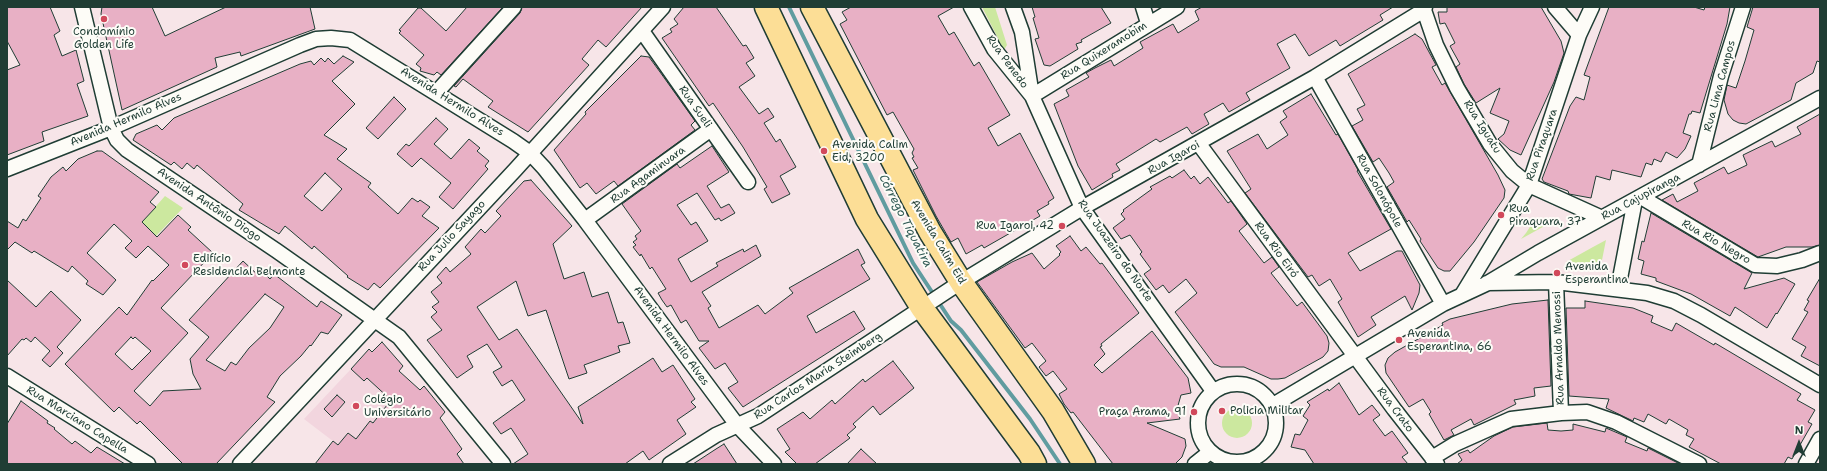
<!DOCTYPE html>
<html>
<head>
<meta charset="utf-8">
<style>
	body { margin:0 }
	#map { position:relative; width:1827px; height:471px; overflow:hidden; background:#f7e5e8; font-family:"Shantell Sans",sans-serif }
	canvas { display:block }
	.frame { position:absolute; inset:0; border:8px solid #1f3d34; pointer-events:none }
	.north { position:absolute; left:1779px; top:423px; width:40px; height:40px; -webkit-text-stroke:3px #fdfcf7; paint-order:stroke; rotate:0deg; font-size:11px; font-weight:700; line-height:16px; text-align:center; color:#1f3d34 }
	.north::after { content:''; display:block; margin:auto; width:14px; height:18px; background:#1f3d34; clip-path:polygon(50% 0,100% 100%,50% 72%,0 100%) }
</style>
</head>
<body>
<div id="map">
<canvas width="1827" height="471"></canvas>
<div class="frame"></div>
<div class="north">N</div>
</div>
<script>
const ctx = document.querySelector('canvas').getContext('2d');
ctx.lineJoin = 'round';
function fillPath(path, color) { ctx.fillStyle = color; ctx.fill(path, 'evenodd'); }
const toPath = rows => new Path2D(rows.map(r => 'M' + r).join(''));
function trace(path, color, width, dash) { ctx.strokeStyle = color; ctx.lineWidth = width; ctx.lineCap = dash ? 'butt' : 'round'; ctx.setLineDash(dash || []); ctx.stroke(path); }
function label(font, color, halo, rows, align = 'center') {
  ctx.font = font + ' "Shantell Sans",sans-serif'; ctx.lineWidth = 4; ctx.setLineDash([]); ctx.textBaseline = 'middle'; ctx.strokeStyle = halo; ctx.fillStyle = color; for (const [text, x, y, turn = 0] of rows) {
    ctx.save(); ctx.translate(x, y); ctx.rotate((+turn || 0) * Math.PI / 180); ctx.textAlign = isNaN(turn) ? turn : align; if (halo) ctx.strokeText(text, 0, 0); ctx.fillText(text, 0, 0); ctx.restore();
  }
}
const built = toPath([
	[351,369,364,381,367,378,413,420,363,464,304,419]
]);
const green = toPath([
	[982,7,995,7,1007,45,1004,50],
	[165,196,183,208,156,236,142,222],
	[1535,219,1550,223,1521,239,1526,233],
	[1606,240,1601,265,1566,262,1593,247],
	'1222 423a15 15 0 1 1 30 0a15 15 0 1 1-30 0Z'
]);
const stream = toPath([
	[789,7,913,263,951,321,961,330,1030,419,1060,464]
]);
const building = toPath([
	[7,7,50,7,60,31,54,35,62,56,76,50,84,81,77,84,88,116,42,132,44,141,7,155,7,70,20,65,7,41,7,7],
	[102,7,152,7,165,36,226,7,310,7,315,29,241,56,240,52,215,58,217,67,122,110,101,14,102,7],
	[467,7,503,7,441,75,437,72,434,75,420,71,421,68,416,64,424,55,399,33,401,31,399,30,418,8,421,8,446,31,467,7],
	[522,7,642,7,606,47,598,40,582,59,589,65,528,132,488,107,493,101,463,79,456,87,454,86,520,13,522,7],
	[684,7,716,7,743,46,746,45,754,58,746,63,755,76,739,87,759,114,768,108,774,117,764,123,776,142,780,139,796,167,780,176,790,194,772,203,764,189,767,187,743,147,713,103,709,106,662,38,672,32,670,29,678,24,674,19,684,7],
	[851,7,954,7,938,16,949,35,954,32,974,66,979,62,1010,115,988,128,998,146,1020,133,1054,198,1048,202,1049,204,1037,211,1040,216,984,248,982,245,966,254,958,238,951,242,936,216,913,170,918,168,912,158,914,157,912,153,914,149,893,112,887,115,840,24,847,20,842,12,851,7],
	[1032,7,1101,7,1111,23,1081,40,1082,42,1076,44,1078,49,1050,66,1044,65,1035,39,1039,38,1033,18,1035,17,1032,7],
	[1202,7,1393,7,1380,15,1383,20,1340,46,1336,40,1309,56,1295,34,1277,44,1290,68,1246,93,1250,100,1229,112,1223,103,1204,114,1209,124,1192,134,1187,127,1160,142,1156,139,1116,164,1120,170,1112,174,1113,177,1092,190,1078,166,1054,104,1069,96,1066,90,1089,77,1086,73,1095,68,1111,60,1114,66,1143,48,1140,42,1173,24,1178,33,1199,20,1195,11,1202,7],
	[1447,7,1541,7,1561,41,1564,53,1554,82,1521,155,1510,150,1498,139,1504,134,1509,121,1490,113,1500,88,1476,103,1464,84,1456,67,1460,64,1450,46,1455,43,1445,23,1440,24,1438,12,1447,12,1447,7],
	[1609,7,1694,7,1704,10,1705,7,1730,7,1727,24,1700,113,1692,111,1691,114,1689,114,1683,133,1691,136,1685,149,1677,158,1666,152,1661,162,1654,159,1652,165,1646,163,1641,177,1612,170,1610,180,1596,176,1591,198,1569,194,1568,191,1544,182,1542,179,1570,106,1576,97,1584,100,1590,77,1584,75,1609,7],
	[1753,7,1820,7,1820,62,1817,61,1813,73,1796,83,1791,100,1746,124,1739,123,1733,120,1728,114,1724,100,1727,85,1736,88,1745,61,1754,30,1747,27,1753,7],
	[1415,34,1422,39,1436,65,1432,67,1442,85,1445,83,1498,175,1505,190,1504,198,1474,242,1450,271,1444,271,1438,268,1420,241,1421,239,1409,220,1407,222,1406,220,1387,187,1394,182,1389,173,1379,158,1373,162,1352,126,1363,120,1357,109,1365,105,1348,74,1415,34],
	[343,56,354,62,332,81,355,104,324,135,347,149,337,159,371,183,368,187,398,214,412,198,418,202,420,200,430,207,422,216,439,228,380,288,374,283,368,290,347,277,348,276,314,246,312,249,285,226,279,234,239,210,243,204,197,165,194,169,187,163,182,169,174,162,171,165,133,140,136,134,157,125,162,130,174,118,300,64,311,61,314,65,321,58,325,62,328,58,334,64,343,56],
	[325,173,342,189,322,211,304,196,325,173],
	[641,56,649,57,660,72,695,121,691,125,695,130,618,186,614,181,596,194,587,183,580,188,554,150,586,114,585,112,641,56],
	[1311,94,1336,135,1338,134,1358,170,1357,171,1391,229,1348,253,1360,271,1397,251,1402,251,1420,285,1419,293,1412,310,1405,296,1371,317,1376,325,1358,337,1338,302,1342,299,1330,279,1319,286,1312,275,1308,277,1245,193,1251,189,1227,151,1258,134,1267,149,1288,135,1280,122,1287,117,1283,111,1311,94],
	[394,97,406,109,378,139,366,128,394,97],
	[1820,114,1820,245,1812,247,1786,247,1758,257,1662,200,1673,194,1677,202,1698,191,1694,183,1724,167,1728,174,1747,165,1743,155,1772,141,1775,147,1801,134,1797,127,1820,114],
	[436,118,448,129,434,144,451,159,469,139,480,148,477,151,489,161,485,166,488,169,453,209,439,197,451,183,421,158,412,167,397,154,406,144,409,146,436,118],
	[712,146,729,172,707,186,721,208,729,204,735,213,721,221,719,218,715,220,697,193,677,205,691,225,696,222,708,241,678,259,691,282,718,266,716,263,743,249,744,252,756,245,761,256,702,292,711,306,708,308,719,328,758,305,765,314,793,293,789,288,858,249,865,263,861,265,870,279,807,316,816,333,854,311,865,329,743,407,728,388,738,382,731,372,725,363,715,369,699,348,709,341,699,341,686,320,681,323,671,305,667,307,662,300,658,293,666,289,652,267,650,269,641,254,640,256,633,247,636,245,633,242,637,239,635,236,641,231,622,204,677,164,680,168,712,146],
	[97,151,102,151,159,192,150,202,156,207,142,222,157,237,178,215,191,227,188,230,213,253,161,308,188,333,134,391,150,406,163,391,201,389,193,374,190,359,209,337,189,320,243,261,259,276,263,272,270,279,274,274,317,307,321,301,342,315,328,334,321,332,311,346,310,345,301,356,280,376,267,397,275,402,216,464,183,464,140,421,137,424,119,407,114,412,65,364,119,307,127,315,152,280,153,281,169,265,148,246,136,258,125,248,132,241,114,224,87,253,116,280,103,295,86,284,88,281,72,266,68,272,34,251,32,253,15,242,7,250,7,221,18,228,23,219,26,221,41,198,38,196,51,177,63,167,66,171,78,159,97,151],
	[265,294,284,307,270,328,249,348,236,365,231,362,225,371,206,360,265,294],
	[131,337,133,339,135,337,151,351,132,370,115,354,131,337],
	[1184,170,1191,179,1194,176,1200,184,1208,177,1228,203,1231,201,1247,224,1239,231,1264,263,1272,257,1279,267,1271,273,1297,306,1302,302,1327,336,1329,343,1328,351,1323,357,1285,378,1278,379,1271,379,1244,367,1221,367,1214,364,1175,312,1197,293,1186,279,1169,293,1163,285,1156,290,1144,274,1151,269,1140,254,1142,252,1130,235,1121,239,1113,228,1125,219,1121,214,1124,211,1123,210,1152,189,1150,187,1170,176,1172,178,1184,170],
	[531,180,572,226,553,244,564,279,584,272,592,297,608,292,618,323,623,322,630,343,618,346,620,352,584,365,587,373,569,379,546,310,528,316,516,281,477,307,499,340,517,329,583,424,578,407,653,358,662,372,673,365,695,399,691,402,696,407,677,420,686,434,649,460,643,451,625,464,513,464,528,454,511,428,501,434,493,423,525,400,512,380,502,386,493,372,502,367,487,344,467,356,473,367,457,378,427,340,442,330,431,317,437,312,432,307,439,302,431,292,442,283,437,277,446,267,450,272,471,254,465,247,481,229,485,233,501,216,496,211,524,181,531,180],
	[1651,213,1752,273,1744,289,1784,278,1795,284,1777,314,1776,313,1767,328,1735,307,1730,316,1691,294,1656,281,1656,278,1641,274,1644,261,1638,259,1642,241,1644,242,1651,213],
	[1070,236,1081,251,1086,247,1100,264,1102,263,1139,313,1101,344,1102,346,1100,347,1105,354,1094,365,1102,373,1152,331,1188,378,1191,393,1181,395,1177,409,1180,419,1147,423,1185,439,1186,446,1182,457,1175,464,1113,464,1073,412,1071,413,1064,404,1059,394,1067,389,1053,371,1046,376,1039,367,1046,361,1032,343,1025,348,977,282,1012,262,1032,253,1044,269,1060,255,1059,254,1061,252,1056,246,1070,236],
	[1820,278,1820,366,1801,356,1806,347,1792,339,1808,312,1804,310,1809,301,1807,300,1820,278],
	[7,280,36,307,51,291,81,320,57,347,63,353,50,367,42,360,50,351,35,337,31,342,26,338,24,340,22,339,7,356,7,280],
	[1548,300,1551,386,1534,388,1535,396,1514,400,1516,404,1474,425,1471,419,1451,430,1454,435,1444,440,1429,414,1431,412,1423,399,1409,407,1386,373,1385,365,1388,358,1395,352,1443,325,1442,323,1450,319,1512,304,1548,300],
	[1585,301,1633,308,1653,316,1651,322,1672,331,1676,323,1714,345,1715,343,1801,394,1797,400,1815,410,1808,422,1812,424,1792,459,1788,457,1784,464,1721,464,1689,447,1694,439,1686,435,1688,430,1669,419,1666,424,1648,414,1644,422,1634,418,1633,421,1606,408,1609,399,1569,396,1566,308,1585,308,1585,301],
	[382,342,403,366,399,371,420,390,424,386,445,412,440,418,462,449,457,454,464,464,315,464,333,441,338,445,348,433,356,439,370,421,373,423,391,400,367,378,364,381,351,369,369,349,372,352,382,342],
	[893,361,914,388,880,415,873,406,853,424,856,427,847,435,850,438,815,464,797,464,785,452,790,449,777,429,803,412,810,419,832,400,835,404,863,379,865,382,893,361],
	[1339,383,1359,415,1372,405,1380,415,1373,420,1385,436,1392,431,1408,453,1402,457,1408,464,1314,464,1305,450,1291,447,1295,434,1300,435,1308,420,1303,416,1310,405,1307,402,1328,389,1329,391,1339,383],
	[337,395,345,402,332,417,324,409,337,395],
	[21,401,48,421,47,423,55,428,54,429,72,444,75,441,91,453,97,447,125,464,7,464,7,424,21,401],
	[1547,423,1548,430,1561,431,1573,430,1573,424,1605,432,1606,428,1627,437,1625,442,1647,451,1648,448,1680,464,1457,464,1462,460,1458,454,1468,450,1470,453,1494,436,1513,427,1547,423],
	[724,444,737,464,693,464,716,449,724,444],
	[861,449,877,464,847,464,861,449]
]);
const minor = toPath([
	[82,7,111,128,117,140,127,150,277,251,399,337,503,464],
	[971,7,994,49,1032,96,1177,7],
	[1013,7,1022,32,1032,96,1082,208,1213,391],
	[1143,7,1148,23],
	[1555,7,1579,35],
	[1424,10,1436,45,1457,88,1490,144,1512,171,1529,185,1602,218],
	[642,31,748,182],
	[1315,77,1443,304],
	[436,93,514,7],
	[1199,144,1394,409,1437,464],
	[1699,165,1721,76,1743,7],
	[7,169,111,128,300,45,316,39,331,38,350,40,513,141,530,153,544,168,585,220,737,425,774,464],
	[1641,197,1755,265,1777,266,1802,260,1820,253],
	[585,220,711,129],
	[1556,282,1561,413],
	[1487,283,1556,282,1647,293,1674,301,1701,315,1820,385],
	[1618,289,1635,200],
	[1462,295,1529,185,1579,35,1592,7],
	[7,376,148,464],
	'1198 423a39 39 0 1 1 78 0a39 39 0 1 1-78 0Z',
	[1273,405,1443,304,1486,284,1538,253,1820,98],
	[1432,458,1455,444,1511,419,1561,413,1587,412,1616,422,1699,464],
	[240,464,515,170,663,7],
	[670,464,716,435,758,416,961,282,1082,208,1315,77,1424,10,1425,7],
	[1195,464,1210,452],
	[1806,464,1820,439]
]);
const primary = toPath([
	[766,7,867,219,922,308,1029,453,1035,464],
	[812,7,930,232,961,282,1053,411,1084,464]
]);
const markers = [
	[104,19,4,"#d1495b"],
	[824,151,4,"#d1495b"],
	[1501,215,4,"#d1495b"],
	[1062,226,4,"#d1495b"],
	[185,265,4,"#d1495b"],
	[1557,273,4,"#d1495b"],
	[1399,340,4,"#d1495b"],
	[356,406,4,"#d1495b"],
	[1222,411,4,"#d1495b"],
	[1194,412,4,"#d1495b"]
];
const poiNames = [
	["Condomínio",104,32,"center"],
	["Golden Life",104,45,"center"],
	["Avenida Calim",832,145],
	["Eid, 3200",832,158],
	["Rua",1509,209],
	["Piraquara, 37",1509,222],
	["Rua Igaroi, 42",1054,226,"right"],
	["Edifício",193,259],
	["Residencial Belmonte",193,272],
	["Avenida",1565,267],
	["Esperantina",1565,280],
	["Avenida",1407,334],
	["Esperantina, 66",1407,347],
	["Colégio",364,400],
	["Universitário",364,413],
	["Policia Militar",1230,411],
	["Praça Arama, 91",1186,412,"right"]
];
const streetNames = [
	["Rua Quixeramobim",1104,51,-32],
	["Rua Penedo",1007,62,54],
	["Rua Lima Campos",1720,86,-75],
	["Avenida Hermilo Alves",452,102,32],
	["Rua Sueli",695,107,55],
	["Avenida Hermilo Alves",126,120,-23],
	["Rua Iguatu",1482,127,58],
	["Rua Piraquara",1542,145,-71],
	["Rua Igaroi",1174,158,-29],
	["Rua Agaminuara",648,175,-36],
	["Rua Solonópole",1379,191,61],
	["Rua Cajupiranga",1641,197,-28],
	["Avenida Antônio Diogo",209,205,34],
	["Rua Julio Sayago",452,236,-47],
	["Avenida Calim Eid",938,242,59],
	["Rua Rio Negro",1716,242,30],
	["Rua Rio Eiró",1276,250,54],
	["Rua Juazeiro do Norte",1115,251,55],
	["Avenida Hermilo Alves",671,336,54],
	["Rua Arnaldo Menossi",1559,348,-92],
	["Rua Carlos Maria Steimberg",818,376,-33],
	["Rua Crato",1395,410,53],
	["Rua Marciano Capella",77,420,32]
];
const waterNames = [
	["Córrego Tiquatira",905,221,63]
];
fillPath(built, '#f2d5de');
fillPath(green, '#cce89f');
trace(stream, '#609ca0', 4);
fillPath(building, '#e8b0c5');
trace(building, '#1f3d34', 1);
trace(minor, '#1f3d34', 17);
trace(primary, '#1f3d34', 25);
trace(minor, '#fdfcf7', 14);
trace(primary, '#fcde96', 22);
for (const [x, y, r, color] of markers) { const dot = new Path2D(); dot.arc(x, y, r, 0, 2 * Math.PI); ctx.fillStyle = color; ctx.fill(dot); trace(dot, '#fdfcf7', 1.5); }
label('11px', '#1f3d34', '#fdfcf7', poiNames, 'left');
label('11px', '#1f3d34', '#fdfcf7', streetNames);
label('italic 12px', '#355d58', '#fdfcf7', waterNames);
</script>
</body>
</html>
